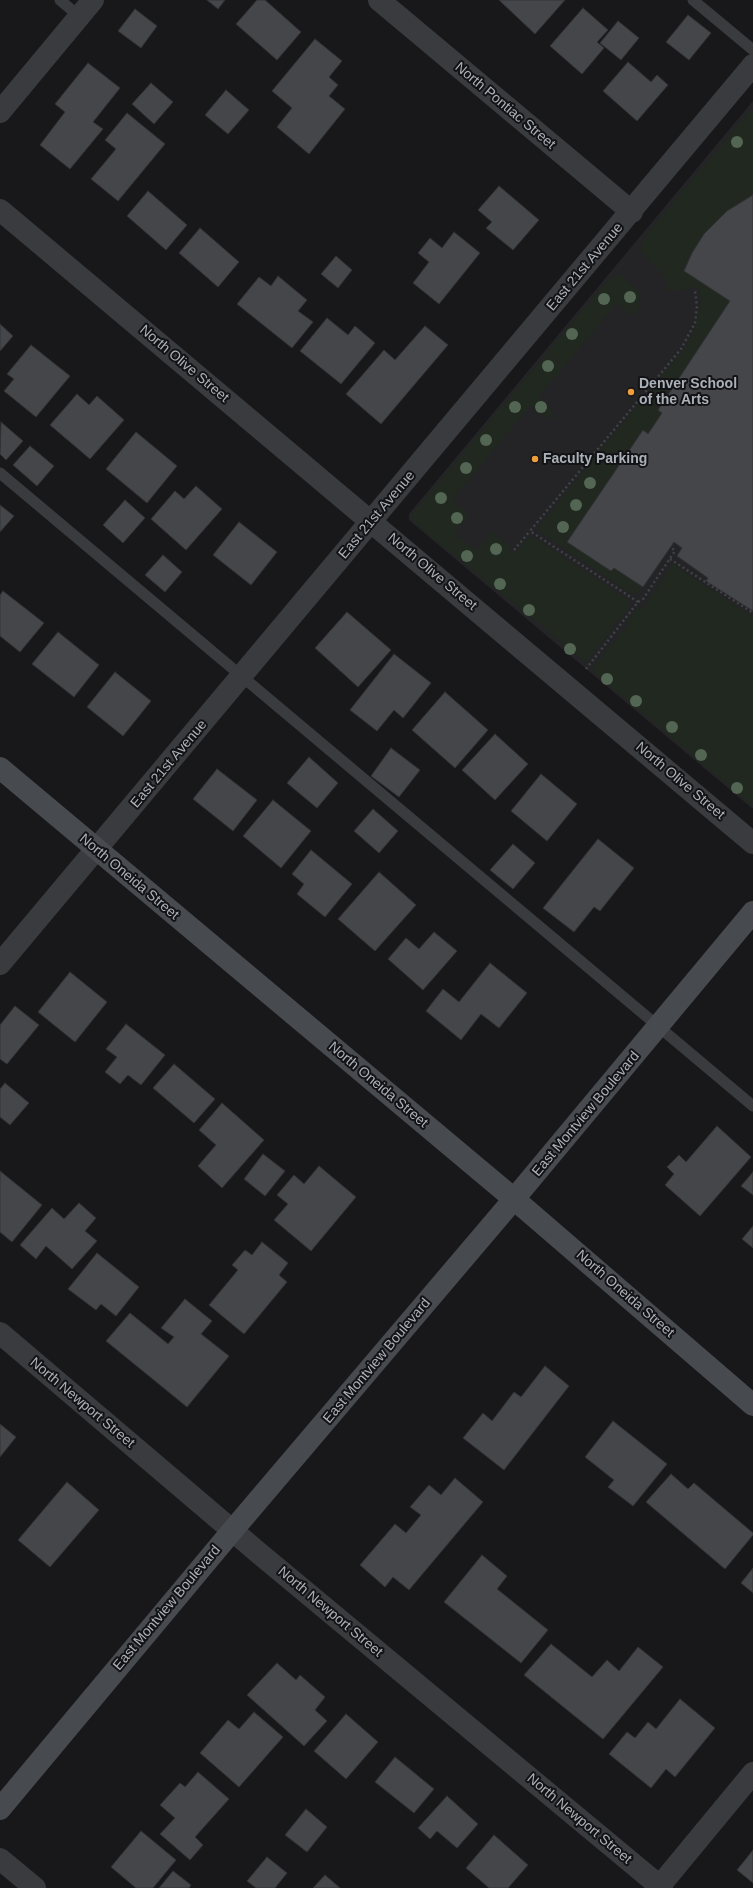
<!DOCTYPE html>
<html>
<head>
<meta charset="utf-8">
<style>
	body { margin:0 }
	canvas { display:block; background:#18181a }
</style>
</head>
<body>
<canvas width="753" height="1888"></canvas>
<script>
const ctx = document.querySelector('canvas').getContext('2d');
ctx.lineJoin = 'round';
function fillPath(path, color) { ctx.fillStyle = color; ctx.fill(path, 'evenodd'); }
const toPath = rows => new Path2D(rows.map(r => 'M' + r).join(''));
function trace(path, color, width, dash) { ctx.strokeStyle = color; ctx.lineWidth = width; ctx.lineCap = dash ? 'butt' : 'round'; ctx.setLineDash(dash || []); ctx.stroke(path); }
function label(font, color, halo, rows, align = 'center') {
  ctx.font = font + ' Helvetica,sans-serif'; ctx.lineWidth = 4; ctx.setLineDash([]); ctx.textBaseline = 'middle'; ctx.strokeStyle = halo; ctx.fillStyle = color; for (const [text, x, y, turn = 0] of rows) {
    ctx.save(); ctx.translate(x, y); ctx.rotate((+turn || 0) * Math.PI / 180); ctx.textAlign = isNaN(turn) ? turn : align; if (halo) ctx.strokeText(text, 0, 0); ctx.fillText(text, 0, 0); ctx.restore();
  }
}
const built = toPath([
	[753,101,753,809,409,520,409,514]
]);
const green = toPath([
	[753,107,753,195,727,211,715,222,704,234,692,253,730,301,658,409,662,413,648,434,643,430,567,542,611,571,614,568,641,586,641,590,633,595,547,537,540,532,538,527,685,347,694,331,701,302,699,288,668,291,668,285,664,276,640,250,647,234],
	[620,274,638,291,639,295,640,307,637,314,633,316,617,303,538,398,554,411,552,416,548,419,531,405,452,500,469,514,454,532,476,551,492,532,511,548,509,550,514,554,527,539,535,538,628,600,630,606,621,619,619,618,613,626,614,627,586,662,413,522,412,516,413,513,608,280],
	[673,564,753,617,753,806,591,670,628,625,626,623,637,608,642,610]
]);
const building = toPath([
	[207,0,225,0,218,9,207,0],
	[257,0,265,0,301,32,277,60,236,24,257,0],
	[499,0,565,0,535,34,499,0],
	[583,8,608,30,597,42,604,48,582,74,550,46,583,8],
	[135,9,157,26,141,48,118,31,135,9],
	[688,15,711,33,689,60,666,42,688,15],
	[618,21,639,38,621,60,600,43,618,21],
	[315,39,342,61,329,77,338,85,329,96,345,109,309,154,277,127,292,108,272,91,315,39],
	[628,62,651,82,657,75,668,85,637,121,603,91,628,62],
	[88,63,120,88,93,122,103,129,70,169,40,145,65,112,55,104,88,63],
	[151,83,173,102,154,124,132,104,151,83],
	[226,90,249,110,228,134,205,115,226,90],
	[127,113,165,144,118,201,91,179,116,149,105,140,127,113],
	[499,186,539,220,513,250,486,228,492,222,478,210,499,186],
	[148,191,187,225,166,250,127,216,148,191],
	[753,195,753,611,706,581,708,578,677,556,682,548,674,542,643,587,614,568,611,571,567,542,643,430,648,434,662,413,658,410,730,301,684,271,692,253,704,234,727,211,753,195],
	[200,228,239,262,218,287,179,253,200,228],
	[454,232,480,253,439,304,413,283,429,262,418,253,430,238,442,248,454,232],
	[336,256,352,270,338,288,321,274,336,256],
	[278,276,307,300,298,311,313,322,292,348,237,304,259,277,271,286,278,276],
	[327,318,348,335,355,326,375,343,341,384,300,351,327,318],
	[0,324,13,336,0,351,0,324],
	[425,326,448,345,381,424,346,394,384,350,395,360,425,326],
	[31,345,70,376,36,417,4,391,14,379,7,374,31,345],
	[77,394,89,405,97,396,124,420,90,459,50,425,77,394],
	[1,422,23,441,6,460,0,454,1,422],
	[136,432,177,466,147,503,106,469,136,432],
	[30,446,54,466,37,486,13,465,30,446],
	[196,486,222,509,186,550,151,519,175,491,184,499,196,486],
	[125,500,145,518,123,543,103,525,125,500],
	[0,505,14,516,0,532,0,505],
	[239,522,277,552,251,585,213,555,239,522],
	[163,555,182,572,165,592,145,575,163,555],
	[3,591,44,623,20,652,0,636,0,595,3,591],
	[347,612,391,650,358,687,315,648,347,612],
	[58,632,99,665,74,697,32,664,58,632],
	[394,654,431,683,403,718,394,710,377,731,350,710,394,654],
	[115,672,151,701,123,736,87,707,115,672],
	[445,692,488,730,455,768,412,730,445,692],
	[495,734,528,764,495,800,462,770,495,734],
	[391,748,420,770,399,797,371,776,391,748],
	[309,757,338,783,317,808,287,783,309,757],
	[217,769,257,800,233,831,193,799,217,769],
	[541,774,577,804,547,841,511,811,541,774],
	[273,800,311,831,281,868,243,836,273,800],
	[373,809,398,831,379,853,354,831,373,809],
	[598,839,634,868,600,911,594,907,574,932,543,908,598,839],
	[513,844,535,863,513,889,490,870,513,844],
	[311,850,352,884,325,917,297,894,304,884,292,874,311,850],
	[379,872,416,905,375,951,338,919,379,872],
	[434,932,457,951,423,990,388,959,406,938,419,949,434,932],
	[490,963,527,993,499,1028,481,1014,461,1040,426,1011,443,989,459,1002,490,963],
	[70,972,107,1002,75,1042,38,1012,70,972],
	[15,1006,39,1025,7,1064,0,1059,0,1025,15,1006],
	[126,1024,165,1055,141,1085,128,1075,120,1084,105,1072,117,1057,106,1049,126,1024],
	[174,1064,215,1099,194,1123,153,1088,174,1064],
	[5,1083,29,1103,10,1125,0,1117,0,1089,5,1083],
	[222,1103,264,1140,222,1188,198,1166,216,1145,199,1130,222,1103],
	[717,1126,751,1157,700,1216,665,1185,674,1174,667,1167,679,1155,686,1162,717,1126],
	[263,1154,285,1171,265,1196,244,1179,263,1154],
	[319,1166,356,1197,311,1251,274,1220,288,1204,277,1195,294,1175,304,1184,319,1166],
	[0,1171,42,1205,12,1242,0,1232,0,1171],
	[753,1172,753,1195,741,1186,753,1172],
	[79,1203,96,1218,85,1231,97,1241,72,1269,46,1246,36,1259,20,1245,52,1208,64,1219,79,1203],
	[753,1226,753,1248,742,1239,753,1226],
	[262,1242,288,1263,279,1275,287,1282,244,1334,209,1305,238,1270,232,1265,245,1250,252,1255,262,1242],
	[97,1253,139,1287,116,1316,101,1304,96,1310,68,1289,97,1253],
	[185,1299,212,1321,201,1334,229,1356,187,1407,106,1341,130,1313,168,1344,174,1337,161,1328,185,1299],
	[545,1366,569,1386,504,1470,463,1438,483,1413,492,1421,514,1392,521,1397,545,1366],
	[613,1421,667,1464,633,1506,608,1487,614,1480,585,1457,613,1421],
	[0,1424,16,1437,0,1457,0,1424],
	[671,1474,688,1489,694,1483,753,1533,753,1535,725,1569,646,1502,671,1474],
	[455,1478,483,1502,409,1590,393,1577,385,1587,360,1565,395,1524,406,1533,421,1515,410,1507,429,1485,441,1495,455,1478],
	[67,1482,99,1510,50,1567,18,1540,67,1482],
	[482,1555,507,1576,497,1589,548,1630,521,1663,444,1602,482,1555],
	[753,1568,753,1593,741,1583,753,1568],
	[551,1644,592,1677,607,1660,619,1671,638,1647,663,1667,603,1739,524,1675,551,1644],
	[277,1663,296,1680,300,1675,325,1697,315,1710,327,1721,304,1746,247,1695,277,1663],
	[680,1699,715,1728,675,1777,666,1769,651,1788,609,1754,627,1732,635,1738,648,1722,656,1729,680,1699],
	[254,1712,283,1737,239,1787,200,1753,228,1720,239,1729,254,1712],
	[346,1714,378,1742,346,1779,314,1751,346,1714],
	[395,1757,434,1789,414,1813,375,1782,395,1757],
	[198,1772,229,1799,195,1837,203,1845,190,1860,160,1834,175,1818,160,1805,180,1783,185,1787,198,1772],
	[447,1796,478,1824,457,1848,437,1831,430,1839,418,1828,447,1796],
	[306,1809,327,1827,307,1852,285,1835,306,1809],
	[141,1831,176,1860,153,1888,136,1888,111,1867,141,1831],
	[494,1835,528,1865,508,1888,489,1888,466,1868,494,1835],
	[753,1850,753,1883,737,1870,753,1850],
	[267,1857,287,1873,275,1888,256,1888,247,1881,267,1857],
	[173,1871,191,1885,189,1888,159,1888,173,1871],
	[325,1875,340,1888,313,1888,325,1875]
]);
const path = toPath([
	[514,550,530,531],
	[670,559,753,613],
	[638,602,530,531,681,349,695,323,697,306,695,291],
	[586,669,638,602,643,599,675,551,671,547]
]);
const lane = toPath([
	[60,0,80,17],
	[693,0,753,50],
	[0,473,753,1106]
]);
const street = toPath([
	[379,0,632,212],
	[0,112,93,0],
	[0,210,753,843],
	[0,964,753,65],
	[0,1333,260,1554,662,1888],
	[0,1859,35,1888],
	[658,1888,753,1773]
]);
const secondary = toPath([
	[0,768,514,1199,753,1405],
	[0,1809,232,1531,514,1199,753,912]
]);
const trees = [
	[737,142],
	[630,297],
	[604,299],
	[572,334],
	[548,366],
	[515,407],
	[541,407],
	[486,440],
	[466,468],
	[590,483],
	[441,498],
	[576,505],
	[457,518],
	[563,527],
	[496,549],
	[467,556],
	[500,584],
	[529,610],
	[570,649],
	[607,679],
	[636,701],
	[672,727],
	[701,755],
	[737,788]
];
const markers = [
	[631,392,4,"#ee9f3c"],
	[535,459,4,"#ee9f3c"]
];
const streetNames = [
	["North Pontiac Street",505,106,40],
	["East 21st Avenue",585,267,-50],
	["North Olive Street",184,364,40],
	["East 21st Avenue",377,515,-50],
	["North Olive Street",432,572,40],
	["East 21st Avenue",169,764,-50],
	["North Olive Street",680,781,40],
	["North Oneida Street",129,877,40],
	["North Oneida Street",378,1085,40],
	["East Montview Boulevard",586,1114,-50],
	["North Oneida Street",625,1294,41],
	["East Montview Boulevard",377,1361,-50],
	["North Newport Street",82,1403,40],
	["East Montview Boulevard",167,1608,-50],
	["North Newport Street",330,1612,40],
	["North Newport Street",579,1819,40]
];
const poiNames = [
	["Denver School",639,384],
	["of the Arts",639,400],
	["Faculty Parking",543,459]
];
fillPath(built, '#242427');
fillPath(green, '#202820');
fillPath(building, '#45464a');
trace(building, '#323236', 1);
trace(path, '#3f4246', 2.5, [2, 3]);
trace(lane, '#393b3f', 11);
trace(street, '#393b3f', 22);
trace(secondary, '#474a4f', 22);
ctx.fillStyle = '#536553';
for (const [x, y] of trees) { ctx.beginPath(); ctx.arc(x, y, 6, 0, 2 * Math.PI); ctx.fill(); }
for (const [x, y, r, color] of markers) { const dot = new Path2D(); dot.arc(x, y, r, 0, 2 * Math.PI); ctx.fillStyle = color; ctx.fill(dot); trace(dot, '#131315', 1.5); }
label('14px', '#abb1b9', '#131315', streetNames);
label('bold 14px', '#abb1b9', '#131315', poiNames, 'left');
</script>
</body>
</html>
